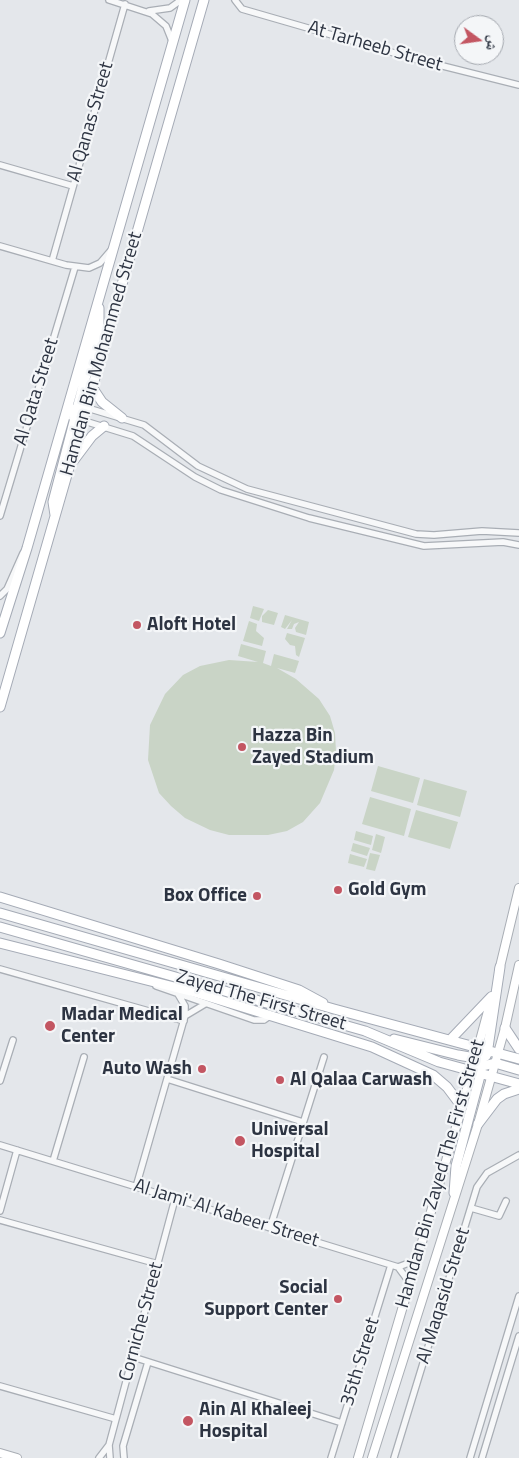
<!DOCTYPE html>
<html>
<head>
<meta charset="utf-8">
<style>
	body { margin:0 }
	#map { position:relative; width:519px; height:1458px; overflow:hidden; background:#e4e7eb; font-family:"Titillium Web","Noto Naskh Arabic",sans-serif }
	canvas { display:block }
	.north { position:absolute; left:454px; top:15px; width:50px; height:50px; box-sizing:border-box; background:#f4f6f8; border:1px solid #a4a8af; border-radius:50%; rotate:104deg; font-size:14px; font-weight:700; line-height:20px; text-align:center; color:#2d3442 }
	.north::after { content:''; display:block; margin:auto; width:18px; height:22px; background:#c35662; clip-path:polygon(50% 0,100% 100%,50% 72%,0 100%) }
</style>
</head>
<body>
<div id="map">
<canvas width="519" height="1458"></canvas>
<div class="north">ش</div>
</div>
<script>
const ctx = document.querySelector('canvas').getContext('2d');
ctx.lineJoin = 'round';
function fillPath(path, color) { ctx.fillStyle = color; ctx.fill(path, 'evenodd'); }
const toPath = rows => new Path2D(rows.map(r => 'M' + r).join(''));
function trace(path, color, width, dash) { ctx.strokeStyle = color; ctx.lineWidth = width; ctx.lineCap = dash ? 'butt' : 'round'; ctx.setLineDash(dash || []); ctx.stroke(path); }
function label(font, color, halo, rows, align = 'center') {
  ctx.font = font + ' "Titillium Web",sans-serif'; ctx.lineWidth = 4.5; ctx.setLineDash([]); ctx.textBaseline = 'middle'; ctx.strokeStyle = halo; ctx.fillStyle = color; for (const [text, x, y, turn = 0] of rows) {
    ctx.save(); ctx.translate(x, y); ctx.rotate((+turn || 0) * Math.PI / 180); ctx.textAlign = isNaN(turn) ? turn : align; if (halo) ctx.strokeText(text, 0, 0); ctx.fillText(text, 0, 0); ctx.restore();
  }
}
const green = toPath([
	[253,606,264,609,259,621,250,618],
	[268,610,278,613,274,625,262,622,262,616],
	[285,615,309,622,306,635,296,632,295,628,299,622,294,624,292,629,287,629,292,620,285,629,281,627],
	[249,621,257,624,256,631,264,638,262,646,243,641],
	[287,633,305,638,299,657,296,655,295,646,290,645,285,639],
	[241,644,266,651,263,663,271,666,274,654,299,661,295,673,277,668,296,679,319,699,330,716,335,733,336,752,334,770,320,803,303,822,287,831,268,835,229,835,210,830,185,818,171,806,159,793,148,760,150,725,165,694,183,675,200,666,229,660,258,662,238,656],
	[378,766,420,778,413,803,371,791],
	[424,779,467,791,460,817,417,805],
	[370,797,411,809,404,836,362,824],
	[416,810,458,822,450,849,408,837],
	[356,831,373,836,371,845,354,840],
	[376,834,385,837,381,853,372,850],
	[353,843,370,848,367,856,351,851],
	[370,853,380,855,375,871,366,869],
	[350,854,367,859,364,867,348,863]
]);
const street = toPath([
	[109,0,152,14,166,26,172,41],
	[235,0,242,9,415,59,519,85],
	[149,11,170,8,181,0],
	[0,165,73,186],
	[0,246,66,265,89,268,100,263,112,249],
	[52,261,125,4],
	[84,407,144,425,198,466,247,489,416,534,434,535,482,531,519,533],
	[65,415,133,436,195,477,221,490,309,518,424,546,503,542,519,545],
	[0,516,75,267],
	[0,596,7,589,23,553],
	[0,969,184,1021],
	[156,986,254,1020,264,1020,271,1015],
	[185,1016,205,1004],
	[167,1079,303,1122],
	[0,1081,13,1040],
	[0,1145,398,1267,410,1283],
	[53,1161,84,1057],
	[136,1187,185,1016,185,1006,178,994],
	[471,1208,499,1216,506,1201],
	[0,1211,17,1150],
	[0,1220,158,1264],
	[270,1228,324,1057],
	[398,1267,417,1260],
	[133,1357,342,1423],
	[0,1386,116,1419],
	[99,1458,109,1445],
	[110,1458,109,1445,175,1199],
	[124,1458,123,1446,148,1362],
	[331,1458,391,1265],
	[394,1458,477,1187,487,1173,519,1155],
	[470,1458,519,1296],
	[482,1458,519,1336]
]);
const secondary = toPath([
	[499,971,519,888],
	[0,1453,17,1458],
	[358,1458,462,1107,492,996],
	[372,1458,478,1124,505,1028,519,965]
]);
const primary = toPath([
	[92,387,102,402,122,418],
	[83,420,78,416,77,409,99,326,99,308],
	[74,460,92,436,104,426],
	[55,515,53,502,75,418,73,409],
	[0,633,27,548,185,0],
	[0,707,204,0],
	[0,897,219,964,299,990,323,1003],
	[0,913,334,1009,519,1059],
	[0,927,365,1031,439,1062,519,1084],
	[0,943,194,992,372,1047,433,1075,447,1087,462,1107],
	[505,1028,519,1049],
	[394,1039,458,1055,475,1058,486,1056],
	[450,1040,491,997],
	[487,1054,500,967],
	[479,1067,495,1063,519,1070],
	[478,1124,497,1099,504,1094,519,1089],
	[454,1193,456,1166,481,1072,482,1057,478,1047]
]);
const markers = [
	[137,625,5,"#c35662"],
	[242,747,5,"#c35662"],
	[338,890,5,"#c35662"],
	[257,896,5,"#c35662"],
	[50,1026,6,"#c35662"],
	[202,1069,5,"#c35662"],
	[280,1080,5,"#c35662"],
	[240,1141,6,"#c35662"],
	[338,1299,5,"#c35662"],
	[188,1421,6,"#c35662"]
];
const streetNames = [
	["At Tarheeb Street",375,47,16],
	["Al Qanas Street",91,122,-74],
	["Hamdan Bin Mohammed Street",102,354,-74],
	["Al Qata Street",37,392,-73],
	["Zayed The First Street",261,1001,16],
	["Hamdan Bin Zayed The First Street",441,1174,-74],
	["Al Jami' Al Kabeer Street",226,1214,17],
	["Al Maqasid Street",444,1296,-73],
	["Corniche Street",142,1322,-75],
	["35th Street",361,1362,-73]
];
const poiNames = [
	["Aloft Hotel",147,625],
	["Hazza Bin",252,736],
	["Zayed Stadium",252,758],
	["Gold Gym",348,890],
	["Box Office",247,896,"right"],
	["Madar Medical",61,1015],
	["Center",61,1037],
	["Auto Wash",192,1069,"right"],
	["Al Qalaa Carwash",290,1080],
	["Universal",251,1130],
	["Hospital",251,1152],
	["Social",328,1288,"right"],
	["Support Center",328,1310,"right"],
	["Ain Al Khaleej",199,1410],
	["Hospital",199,1432]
];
fillPath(green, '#c9d4c6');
trace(street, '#a9aeb5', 8);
trace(secondary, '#a9aeb5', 10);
trace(primary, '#a5abb6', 11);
trace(street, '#f7f8f9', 5.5);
trace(secondary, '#fff', 8);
trace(primary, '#fff', 9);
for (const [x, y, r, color] of markers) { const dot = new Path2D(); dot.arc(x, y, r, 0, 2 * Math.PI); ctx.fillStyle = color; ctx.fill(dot); trace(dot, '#f4f6f8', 2); }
label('19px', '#2d3442', '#f4f6f8', streetNames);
label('bold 19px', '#2d3442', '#f4f6f8', poiNames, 'left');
</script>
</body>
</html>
